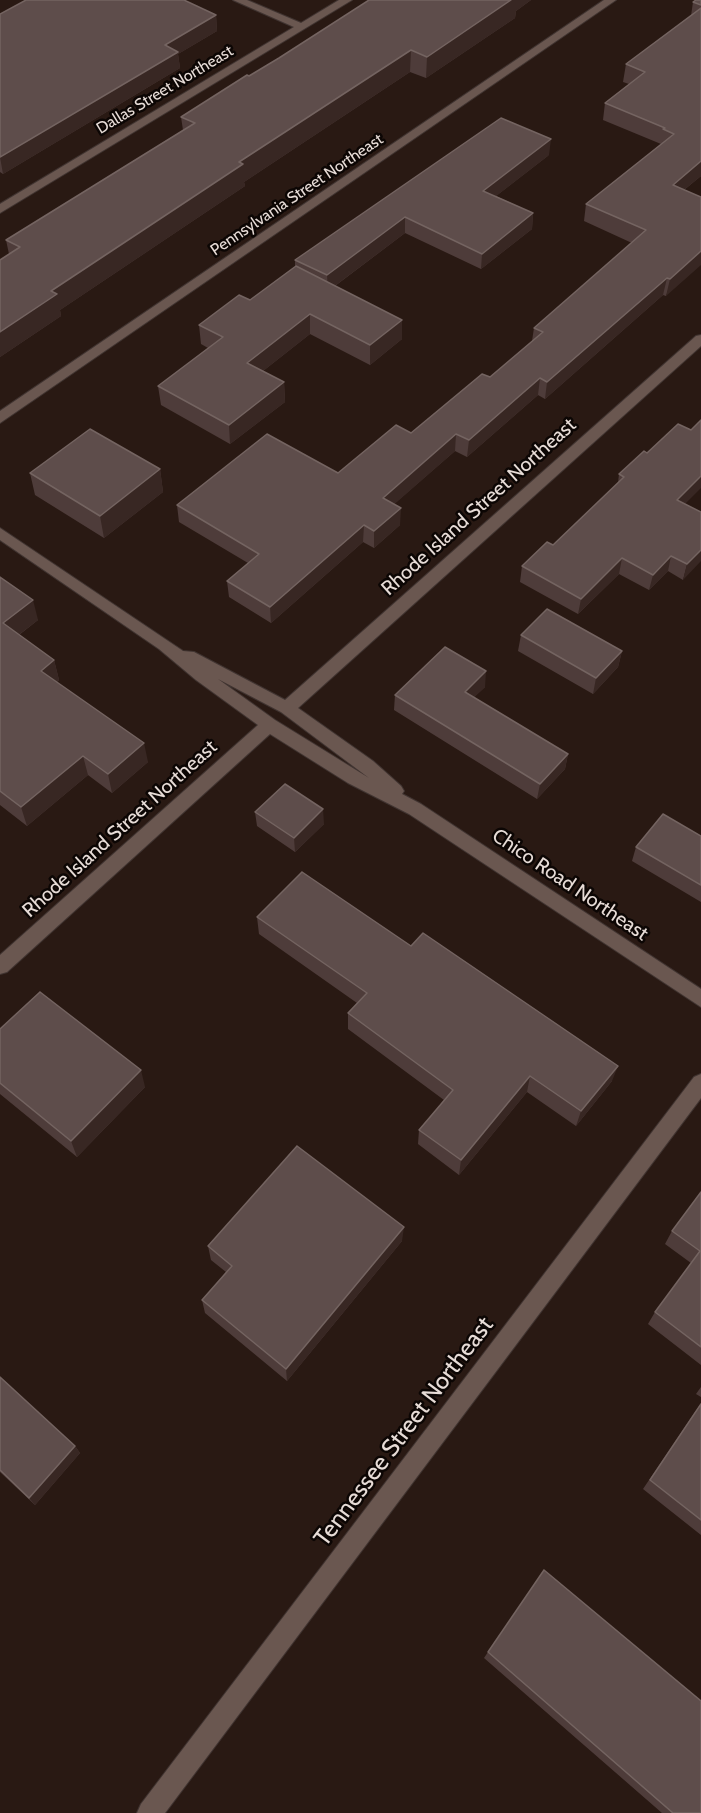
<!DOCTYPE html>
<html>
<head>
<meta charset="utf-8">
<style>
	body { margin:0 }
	canvas { display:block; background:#291913 }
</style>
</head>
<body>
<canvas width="701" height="1813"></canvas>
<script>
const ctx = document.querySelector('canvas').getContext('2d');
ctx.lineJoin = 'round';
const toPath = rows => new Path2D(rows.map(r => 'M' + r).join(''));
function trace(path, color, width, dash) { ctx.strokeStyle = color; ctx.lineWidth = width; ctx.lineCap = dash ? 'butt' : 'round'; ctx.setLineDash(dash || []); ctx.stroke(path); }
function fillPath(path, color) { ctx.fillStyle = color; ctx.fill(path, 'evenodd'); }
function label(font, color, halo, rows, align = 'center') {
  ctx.font = font + ' Cabin,sans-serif'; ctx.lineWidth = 5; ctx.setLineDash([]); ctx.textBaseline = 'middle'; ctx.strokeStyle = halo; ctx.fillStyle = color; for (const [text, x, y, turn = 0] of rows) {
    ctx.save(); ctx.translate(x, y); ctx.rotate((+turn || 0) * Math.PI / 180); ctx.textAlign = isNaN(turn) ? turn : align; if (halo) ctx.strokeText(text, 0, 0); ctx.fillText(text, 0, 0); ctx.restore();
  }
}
const minor = toPath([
	[233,0,247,0,301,23,339,0,352,0,0,213,0,204,294,27,233,0],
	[604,0,616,0,0,423,0,411,604,0],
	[701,335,701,346,298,708,373,761,401,786,404,791,402,794,421,804,701,989,701,1007,409,814,348,783,270,734,7,972,0,974,0,955,258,725,196,680,159,649,0,540,0,528,183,651,194,652,285,700,696,336,701,335],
	[218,679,281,712,369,778,275,720,218,679],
	[701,1074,701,1098,165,1813,137,1813,141,1804,694,1077,701,1074]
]);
const wall = toPath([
	[369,0,531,0,516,11,515,18,426,78,410,72,244,182,245,186,60,310,61,316,0,357,0,260,9,254,6,240,183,130,181,117,279,58],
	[701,0,701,176,684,190,701,197,666,296,663,295,545,399,538,395,467,457,455,451,394,504,400,525,374,548,363,542,271,623,229,597,227,581,248,563,179,522,177,505,338,473,411,433,490,377,532,341,534,328,632,243,584,221,586,204,661,144,603,120,605,103,629,84,623,82,626,64,691,16,693,2],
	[0,14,216,15,217,31,178,54,180,68,3,174,0,172],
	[549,155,496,196,533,213,532,229,481,269,405,233,335,286,402,320,402,339,370,365,310,334,263,371,284,382,285,402,230,444,161,405,158,386,208,348,201,344,199,325,250,300,295,267,295,260],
	[160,469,163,492,104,538,35,495,30,473],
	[619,474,701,512,683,580,668,571,649,590,619,574,578,614,520,582,522,566,553,545,618,483],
	[0,577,38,620,19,635,54,660,59,680,57,682,148,762,112,793,88,775,27,826,0,805],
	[521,635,622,651,618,667,593,694,518,651],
	[485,687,474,697,568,754,565,769,537,799,394,710,395,695],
	[255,812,324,824,295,852,257,826],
	[701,836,701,902,632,861,636,847],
	[257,917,612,1081,576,1126,527,1092,459,1175,418,1144,419,1130,444,1100,348,1029,348,1013,357,1003,259,934],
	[0,1029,145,1087,77,1157,0,1094],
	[701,1192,701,1365,648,1324,655,1312,691,1263,665,1244,672,1231],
	[402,1241,287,1381,205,1313,202,1300,226,1272,211,1260,208,1246],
	[0,1377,75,1446,80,1453,35,1505,0,1472],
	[701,1387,701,1397,696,1394],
	[701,1403,701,1535,643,1489],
	[488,1652,701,1813,662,1813,484,1658]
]);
const shadedWall = toPath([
	[510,0,531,0,516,11,515,18,426,78,427,57],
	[216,15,217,31,178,54,180,68,3,174,0,157,165,45],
	[411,50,410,72,244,182,245,186,60,310,61,316,0,357,0,332,51,291,239,162],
	[551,139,549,155,482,207,483,191],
	[701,161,701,176,669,202,673,185],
	[533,213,532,229,481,269,482,254],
	[405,217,405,233,328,291,327,275],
	[701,238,701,265,666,296,670,279],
	[667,278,663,295,545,399,547,382],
	[310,314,310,334,249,382,247,363],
	[402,320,402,339,370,365,370,345],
	[540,378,538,395,467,457,469,440],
	[284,382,285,402,230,444,229,425],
	[456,434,455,451,382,515,383,498],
	[160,469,163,492,104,538,100,516],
	[701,476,701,488,673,516,677,500],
	[401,508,400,525,374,548,374,531],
	[364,525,363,542,271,623,270,607],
	[701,550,701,561,683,580,687,564],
	[671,556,668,571,649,590,653,575],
	[622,558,619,574,578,614,581,599],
	[33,600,38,620,8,643,3,623],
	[622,651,618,667,593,694,596,678],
	[54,660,59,680,46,691,41,671],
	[486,671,485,687,464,707,465,692],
	[144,743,148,762,112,793,108,774],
	[568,754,565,769,537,799,540,784],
	[83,756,88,775,27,826,21,807],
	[323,809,324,824,295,852,294,838],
	[618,1066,612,1081,576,1126,581,1111],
	[141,1070,145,1087,77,1157,71,1141],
	[530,1076,527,1092,459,1175,461,1160],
	[404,1227,402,1241,287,1381,286,1369],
	[75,1446,80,1453,35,1505,29,1498]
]);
const building = toPath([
	[26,0,184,0,216,15,165,45,178,52,0,157,0,14,26,0],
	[369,0,511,0,427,57,411,50,239,162,243,164,51,291,57,294,0,332,0,260,20,247,6,240,195,123,181,117,247,75,249,76,279,58,369,0],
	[696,0,701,0,701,5,693,2,696,0],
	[701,8,701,161,673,185,701,197,701,251,670,279,667,278,547,382,540,378,469,440,456,434,383,498,401,508,374,531,364,525,270,607,227,581,259,554,177,505,267,434,338,473,396,425,411,433,482,374,490,377,543,332,534,328,646,230,586,204,674,134,663,129,665,128,605,103,645,72,626,64,701,8],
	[501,118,551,139,483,191,533,213,482,254,405,217,327,275,295,260,501,118],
	[296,266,402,320,370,345,310,314,247,363,284,382,229,425,158,386,223,337,199,325,239,295,250,300,296,266],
	[701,420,701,476,677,500,701,512,701,550,687,564,671,556,653,575,622,558,581,599,522,566,547,542,553,545,624,477,619,474,644,451,647,453,678,424,691,430,701,420],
	[90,429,160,469,100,516,30,473,90,429],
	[0,577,33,600,3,623,54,660,41,671,144,743,108,774,83,756,21,807,0,791,0,577],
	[547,609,622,651,596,678,521,635,547,609],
	[445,647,486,671,465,692,568,754,540,784,395,695,445,647],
	[285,784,323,809,294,838,255,812,285,784],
	[663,814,701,836,701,885,636,847,663,814],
	[302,872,411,946,423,933,618,1066,581,1111,530,1076,461,1160,419,1130,453,1090,348,1013,367,993,257,917,302,872],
	[40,992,141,1070,71,1141,0,1083,0,1029,40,992],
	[297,1146,404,1227,286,1369,202,1300,232,1266,208,1246,297,1146],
	[701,1192,701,1347,655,1312,700,1251,672,1231,701,1192],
	[0,1377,75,1446,29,1498,0,1470,0,1377],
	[701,1404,701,1520,650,1480,701,1404],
	[544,1570,701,1701,701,1813,673,1813,488,1652,544,1570]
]);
const farStreetnames = [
	["Dallas Street Northeast",165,90,-31],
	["Pennsylvania Street Northeast",297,195,-34]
];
const streetNames = [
	["Rhode Island Street Northeast",479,507,-42],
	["Rhode Island Street Northeast",120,829,-42],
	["Chico Road Northeast",570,885,34]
];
const nearStreetnames = [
	["Tennessee Street Northeast",404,1432,-53]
];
trace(minor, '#403431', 2);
fillPath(minor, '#6a5750');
fillPath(wall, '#4e3c3a');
fillPath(shadedWall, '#382723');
fillPath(building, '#5e4d4b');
trace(building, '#746461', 1.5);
label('16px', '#e7dcd7', '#0c0604', farStreetnames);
label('20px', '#e7dcd7', '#0c0604', streetNames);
label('24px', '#e7dcd7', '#0c0604', nearStreetnames);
</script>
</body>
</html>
